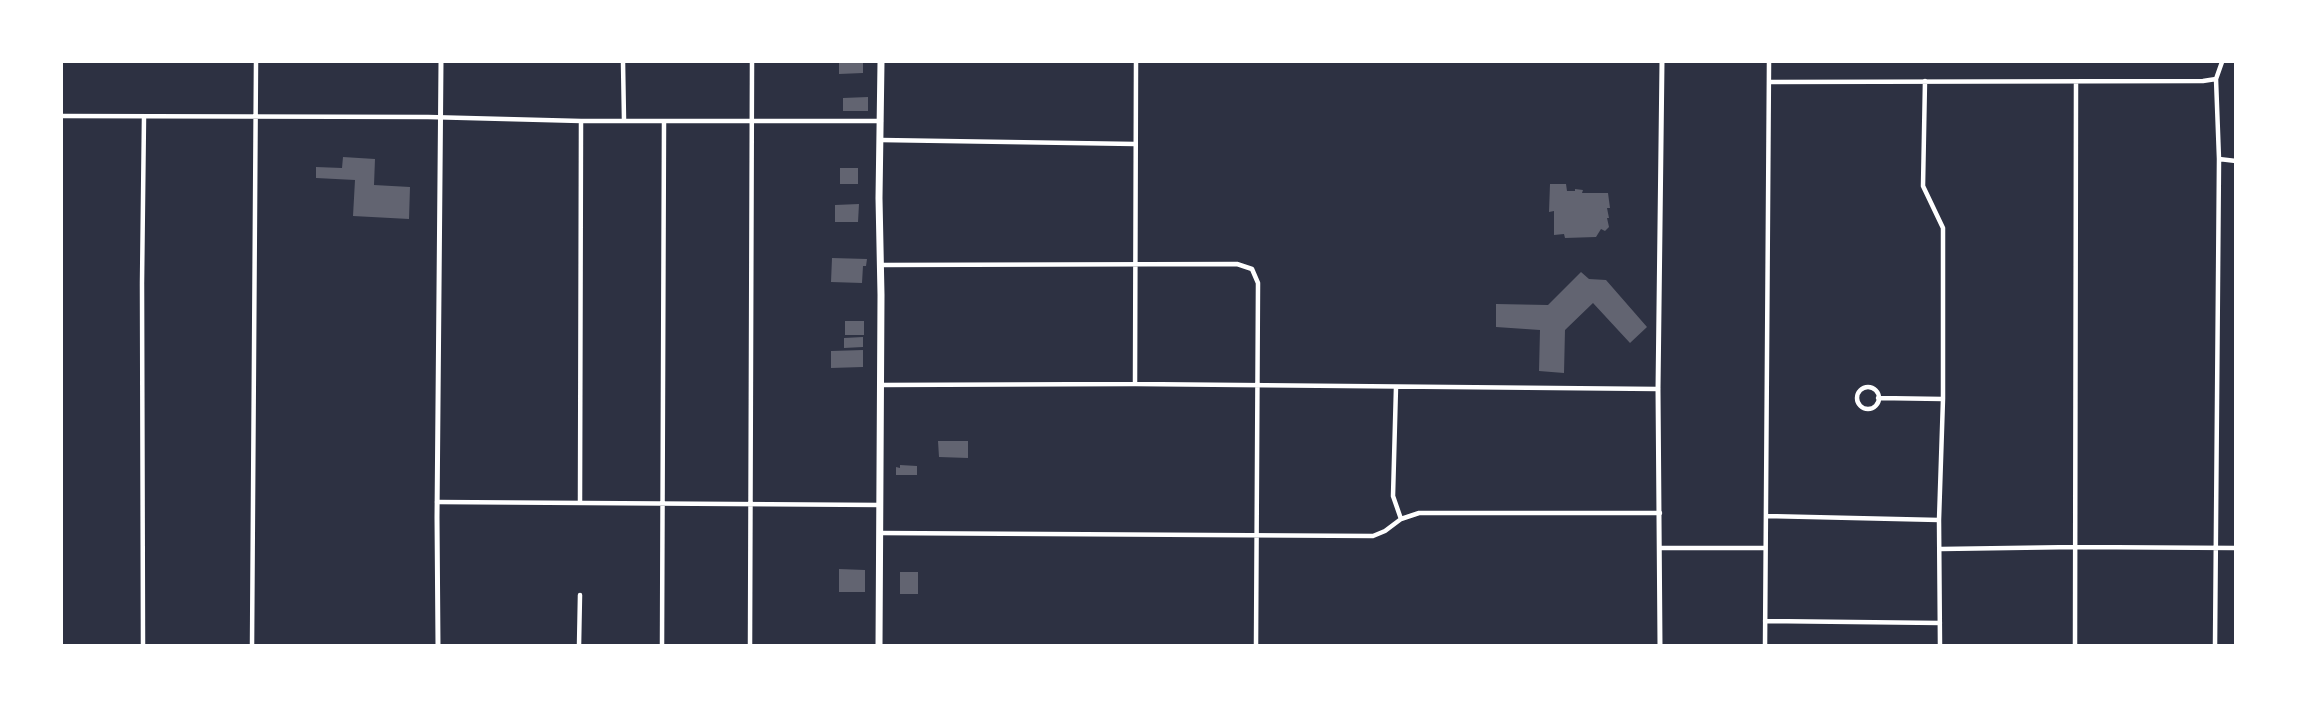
<!DOCTYPE html>
<html>
<head>
<meta charset="utf-8">
<style>
	body { margin:0 }
	#map { position:relative; width:2297px; height:707px; overflow:hidden; background:#2d3142; font-family:"DejaVu Sans",sans-serif }
	canvas { display:block }
	.frame { position:absolute; inset:0; border:63px solid #fff; pointer-events:none }
</style>
</head>
<body>
<div id="map">
<canvas width="2297" height="707"></canvas>
<div class="frame"></div>
</div>
<script>
const ctx = document.querySelector('canvas').getContext('2d');
ctx.lineJoin = 'round';
function fillPath(path, color) { ctx.fillStyle = color; ctx.fill(path, 'evenodd'); }
const toPath = rows => new Path2D(rows.map(r => 'M' + r).join(''));
function trace(path, color, width, dash) { ctx.strokeStyle = color; ctx.lineWidth = width; ctx.lineCap = dash ? 'butt' : 'round'; ctx.setLineDash(dash || []); ctx.stroke(path); }
const building = toPath([
	[839,63,863,63,863,73,839,74],
	[868,97,868,111,843,111,843,98],
	[343,157,375,159,374,185,410,187,409,219,353,216,355,180,316,178,316,167,342,168],
	[840,168,858,168,858,184,840,184],
	[1550,184,1566,184,1567,191,1575,191,1575,189,1583,190,1582,193,1608,193,1610,208,1607,208,1609,218,1607,218,1609,227,1605,231,1601,229,1596,237,1565,238,1564,234,1554,235,1554,211,1549,212],
	[859,204,858,222,835,222,835,205],
	[832,258,867,259,866,266,863,266,862,283,831,282],
	[1581,272,1589,279,1606,280,1647,327,1630,343,1593,303,1565,330,1564,373,1539,371,1540,330,1496,327,1496,304,1548,305],
	[845,321,864,321,864,335,845,335],
	[863,337,863,347,844,348,844,338],
	[863,350,863,367,831,368,831,351],
	[938,441,968,441,968,458,939,457],
	[900,465,917,466,917,475,896,475,896,467,900,468],
	[839,569,865,570,865,592,839,592],
	[900,572,918,572,918,594,900,594]
]);
const minor = toPath([
	[623,62,624,120],
	[1925,81,1923,186,1943,228,1943,399,1939,520,1940,646],
	[1769,82,2203,81,2216,79],
	[62,116,428,117,581,121,881,121],
	[881,140,1135,144],
	[2219,159,2236,161],
	[880,265,1237,264,1252,269,1258,283,1256,646],
	[1135,384,1136,62],
	[880,385,1135,384,1658,389],
	[1396,387,1393,496,1401,519],
	'1857 398a11 11 0 1 1 22 0a11 11 0 1 1-22 0Z',
	[1878,398,1943,399],
	[580,501,581,121],
	[437,502,880,505],
	[1766,516,1939,520],
	[880,533,1373,536,1385,531,1401,519,1419,513,1660,513],
	[1661,548,1765,548],
	[1941,549,2076,547,2236,548],
	[1765,621,1940,623],
	[143,646,142,283,144,117],
	[252,646,256,62],
	[579,646,580,595],
	[662,646,664,121],
	[750,646,752,62],
	[1765,646,1769,62],
	[2075,646,2076,82],
	[2215,646,2219,159,2216,79,2222,62]
]);
const tertiary = toPath([
	[438,646,437,517,441,62],
	[1660,646,1658,389,1662,62]
]);
const primary = toPath([
	[879,646,881,295,879,198,881,62]
]);
fillPath(building, '#626471');
trace(minor, '#fff', 4.5);
trace(tertiary, '#fff', 5);
trace(primary, '#fff', 7);
</script>
</body>
</html>
